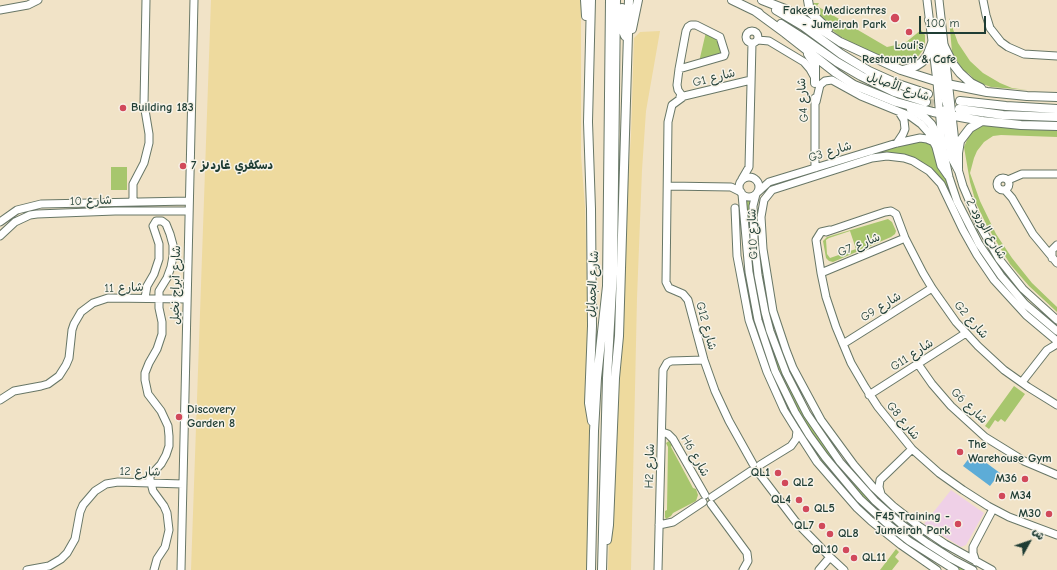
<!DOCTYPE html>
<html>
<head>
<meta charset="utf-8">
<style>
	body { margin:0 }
	#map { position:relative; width:1057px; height:570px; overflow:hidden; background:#f1e3c7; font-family:"Comic Neue","Playpen Sans Arabic",sans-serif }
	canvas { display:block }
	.north { position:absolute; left:1009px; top:522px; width:40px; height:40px; -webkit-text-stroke:3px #f7f3e8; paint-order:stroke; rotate:50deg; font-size:11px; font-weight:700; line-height:16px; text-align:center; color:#1f3d34 }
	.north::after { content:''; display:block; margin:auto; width:14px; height:18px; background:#1f3d34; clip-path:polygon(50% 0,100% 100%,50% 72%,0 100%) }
	.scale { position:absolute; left:919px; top:16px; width:67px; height:18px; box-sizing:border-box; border:2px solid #1f3d34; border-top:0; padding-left:5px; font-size:12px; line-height:14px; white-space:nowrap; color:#1f3d34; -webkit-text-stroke:3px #f7f3e8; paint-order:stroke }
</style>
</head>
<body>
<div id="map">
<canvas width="1057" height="570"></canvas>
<div class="north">ش</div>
<div class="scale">100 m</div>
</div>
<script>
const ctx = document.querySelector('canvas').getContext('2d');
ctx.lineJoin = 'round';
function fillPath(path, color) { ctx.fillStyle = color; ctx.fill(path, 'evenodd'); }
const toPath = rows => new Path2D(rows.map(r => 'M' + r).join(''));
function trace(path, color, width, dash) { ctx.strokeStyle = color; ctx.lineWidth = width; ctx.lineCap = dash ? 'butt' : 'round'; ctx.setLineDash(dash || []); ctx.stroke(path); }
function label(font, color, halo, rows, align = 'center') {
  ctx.font = font + ' "Comic Neue","Playpen Sans Arabic",sans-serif'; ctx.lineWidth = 3; ctx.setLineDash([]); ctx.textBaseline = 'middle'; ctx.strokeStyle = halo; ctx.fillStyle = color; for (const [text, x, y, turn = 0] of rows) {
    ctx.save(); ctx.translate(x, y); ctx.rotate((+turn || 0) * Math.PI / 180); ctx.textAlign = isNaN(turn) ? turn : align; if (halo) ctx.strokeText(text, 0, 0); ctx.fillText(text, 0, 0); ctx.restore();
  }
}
const built = toPath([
	[951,490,984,513,966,545,961,547,924,524]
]);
const green = toPath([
	[810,3,819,3,817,6,887,47,905,43,921,30,925,35,925,44,923,50,917,58,912,61,904,64,893,62,850,42,838,35,817,17],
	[949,18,958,43,970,61,983,73,1000,83,1012,88,1027,90,991,87,974,81,972,77,968,73,964,72,962,70,952,52],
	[706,32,718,37,722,53,699,62],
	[984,125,1007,128,1057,129,1057,137,1001,135,993,136,984,142,977,151,974,158,970,173,980,201,996,234,1012,258,1032,283,1057,307,1057,312,1029,286,1010,264,987,226,976,203,970,182,964,147,970,133,974,129],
	[923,141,932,146,947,182,1009,291,1010,295,996,277,974,245,951,199,921,162,867,157,868,155,910,143],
	[111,167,127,167,127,190,111,190],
	[745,201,751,201,752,254,786,378,804,415,833,458,863,493,876,505,968,570,960,570,929,552,894,526,867,501,844,477,817,441,801,416,777,365,767,338,760,313,753,279],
	[888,219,892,222,896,231,895,234,891,237,833,262,829,261,826,258,823,241,827,237],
	[850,231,856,249,830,258,827,254,826,240,829,238],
	[761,339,789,407,851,493,848,493,827,469,787,408,765,360,767,359,759,340],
	[1014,386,1025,394,1005,422,1001,419,998,422,995,420,989,429,985,426],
	[669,441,672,445,671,447,693,488,696,489,698,495,696,501,673,513,671,516,666,519,665,517,665,511,667,510,668,447,666,443],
	[896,549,899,552,895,557,899,561,892,570,880,570]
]);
const sand = toPath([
	[211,0,581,0,581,155,585,207,590,411,587,570,191,570],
	[660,31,646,111,642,170,637,298,631,570,608,570,613,411,631,135,634,38,640,32]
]);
const water = toPath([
	[973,453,1000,473,990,486,963,466]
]);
const majorTunnel = toPath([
	[926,102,945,106]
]);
const minor = toPath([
	[927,0,937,82,942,144,949,177,957,201,979,244,1001,276,1025,304,1057,331],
	[939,0,958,169,963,186,980,226,999,259,1023,289,1057,320],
	[983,0,986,15,990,28,1001,42,1008,47,1024,54,1057,56],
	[0,10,28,5,38,0],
	'746 37a6 6 0 1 1 12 0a6 6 0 1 1-12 0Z',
	[758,40,769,41,804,62,810,69,815,78],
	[679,69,724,56,725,53,720,37,696,25,691,25,688,27,686,31,679,69,677,85,678,90,683,97],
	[680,97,751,80],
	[683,97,672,105,668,122,666,282,669,288,683,294,688,300,704,360,715,391,729,421,753,464],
	[816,102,820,85,825,81,832,80,861,96,910,116,921,124,929,133,936,147,941,166,948,176],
	[897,143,903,134,905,129,904,120,899,112],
	[815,168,815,98],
	'739 187a10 10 0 1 1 20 0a10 10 0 1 1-20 0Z',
	'997 184a6 6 0 1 1 12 0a6 6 0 1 1-12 0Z',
	[742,179,749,167,752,43],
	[1008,180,1022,174,1057,174],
	[668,186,731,187,741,192],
	[1005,190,1012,198,1033,234,1057,263],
	[758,192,769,182,897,143,920,138,927,139,934,142],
	[742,194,749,272,758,320,775,371,795,412,809,435,825,457,860,499,885,522,909,541,955,570],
	[756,194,753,206,754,239,758,275,765,312,770,331,786,373,807,414,840,462,875,501,901,524,927,543,952,559,973,570],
	[133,202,133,184,144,163,149,143,149,134,144,104,146,0],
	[735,208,737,256,749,320,767,372,784,410,797,431,817,462,857,508,871,521,901,545,937,570],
	[0,222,17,210,41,204,189,201],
	[830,230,821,232,816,240,821,273,826,297,836,327,851,363,865,387,878,407,912,449,939,473,963,490,988,506,1009,517,1057,535],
	[826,232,885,212,891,211,896,214,905,238,923,273,932,288,956,322,978,346,1004,370,1028,387,1057,405],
	[0,236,15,222,30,215,37,214,115,211,189,211],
	[1052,258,1052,250,1057,245],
	[821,273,905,238],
	[145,298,147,286,154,274,159,259,159,244,153,226,156,221,162,221,166,224,170,234,173,245,173,256,171,267,167,278,159,291,159,308,162,322,162,334,157,349,149,363,145,373,145,380,148,394,161,411,168,426,169,436,169,446,166,455,161,464,150,476,150,479,153,491,164,506,167,513,169,530,165,547,157,559,154,570],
	[843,344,932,288],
	[918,364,932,384,951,406,985,437,1024,461,1057,475],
	[1022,382,1047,350,1057,344],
	[869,395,966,333],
	[0,400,14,391,41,386,48,384,59,376,66,365,69,358,72,330,74,324,81,312,93,303,108,298,187,299],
	[662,432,668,434,673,439,705,495],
	[760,465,791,446,796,439,797,431],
	[758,472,796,522,830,557,844,570],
	[881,494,879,487,880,480,912,449],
	[712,497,751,471],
	[711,504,747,553,748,561,743,570],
	[659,525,673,522,703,502],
	[976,562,973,553,973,547,993,509],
	[27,570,49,566,61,559,67,553,75,539,80,512,83,505,95,491,106,484,118,482,183,484],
	[181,570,194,0],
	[658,570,663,370,667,363,671,361,704,360],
	[819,570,830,557],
	[992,570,945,544,920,527,893,506,873,487,854,465,821,420,793,368,786,350,773,311,763,249,761,217,764,200,772,190,872,158,887,156,904,158,913,161,929,171,941,184,963,230,977,255,994,280,1026,315,1057,341]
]);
const major = toPath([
	[585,0,586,16],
	[591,0,588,122,591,209,592,326,589,403,592,421],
	[732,0,759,13],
	[762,0,785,9,814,25,840,42,901,70,942,83,987,92,1027,96,1057,97],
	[808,0,810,12,814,16,828,29],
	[622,8,622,29,625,36],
	[776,10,803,26,841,54,869,71,898,84,928,94],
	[755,11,785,33,836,73,854,85,874,93,896,102,933,112,982,121,1021,125,1057,126],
	[929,20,934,25,936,31,943,92,951,116],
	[781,24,803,38,837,62,861,76,894,92,926,102],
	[632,29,638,0],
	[944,46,953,64,960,73,971,83,981,88],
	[808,54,815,65,815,83],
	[903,70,916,66,922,62,927,56,932,43],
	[960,101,1006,106,1057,109],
	[911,109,925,118,931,124,942,144],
	[959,109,1003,115,1057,117],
	[945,110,951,156,958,169],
	[958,169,958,153,960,141,970,128,982,121],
	[607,540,609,525,615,378,619,336,629,0],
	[591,570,594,431,597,378,607,286,610,0],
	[602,570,607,378,613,271,616,0]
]);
const markers = [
	[895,18,5,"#d1495b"],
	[909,32,4,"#d1495b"],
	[123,108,4,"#d1495b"],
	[183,166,4,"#d1495b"],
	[179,417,4,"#d1495b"],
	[960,452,4,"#d1495b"],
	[778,473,4,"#d1495b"],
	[1025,479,4,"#d1495b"],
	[785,483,4,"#d1495b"],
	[1002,496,4,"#d1495b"],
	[799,500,4,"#d1495b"],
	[806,509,4,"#d1495b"],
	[1049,514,4,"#d1495b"],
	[958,524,4,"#d1495b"],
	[822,526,4,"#d1495b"],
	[830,534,4,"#d1495b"],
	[846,550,4,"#d1495b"],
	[854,558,4,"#d1495b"]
];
const poiNames = [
	["Fakeeh Medicentres",886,11,"right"],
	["- Jumeirah Park",886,25,"right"],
	["Loui's",909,46,"center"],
	["Restaurant & Cafe",909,60,"center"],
	["Building 183",131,108],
	["دسكفري غاردنز 7",191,166],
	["Discovery",187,410],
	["Garden 8",187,424],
	["The",968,445],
	["Warehouse Gym",968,459],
	["QL1",770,473,"right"],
	["M36",1017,479,"right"],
	["QL2",793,483],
	["M34",1010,496],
	["QL4",791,500,"right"],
	["QL5",814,509],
	["M30",1041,514,"right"],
	["F45 Training -",950,517,"right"],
	["Jumeirah Park",950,531,"right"],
	["QL7",814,526,"right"],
	["QL8",838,534],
	["QL10",838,550,"right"],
	["QL11",862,558]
];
const streetNames = [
	["G1 شارع",714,78,-14],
	["شارع الأصايل",898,87,19],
	["G4 شارع",803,100,-94],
	["G3 شارع",830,152,-17],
	["شارع 10",91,201,-2],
	["شارع الورود 2",986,229,60],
	["G10 شارع",753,234,-92],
	["G7 شارع",859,245,-22],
	["شارع الجمايل",593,284,-87],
	["شارع أبراج نخيل",176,285,-89],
	["شارع 11",124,288,-2],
	["G9 شارع",881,307,-32],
	["G2 شارع",971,320,49],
	["G12 شارع",706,326,75],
	["G11 شارع",912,355,-33],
	["G6 شارع",969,406,44],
	["G8 شارع",903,421,51],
	["H6 شارع",695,456,61],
	["H2 شارع",650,466,-88],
	["شارع 12",140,472,1]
];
fillPath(built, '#efd0e7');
fillPath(green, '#a7c66d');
fillPath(sand, '#eeda9e');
fillPath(water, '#5dacd7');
trace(majorTunnel, '#c7c2aa', 8, [8, 4]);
trace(minor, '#687767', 9);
trace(major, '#687767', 10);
trace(minor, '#fff', 7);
trace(major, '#fff', 8);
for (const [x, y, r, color] of markers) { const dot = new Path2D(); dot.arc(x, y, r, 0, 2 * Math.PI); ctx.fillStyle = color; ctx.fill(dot); trace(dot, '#f7f3e8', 1.5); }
label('bold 12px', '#1f3d34', '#f7f3e8', poiNames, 'left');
label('12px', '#1f3d34', '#f7f3e8', streetNames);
</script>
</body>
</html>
